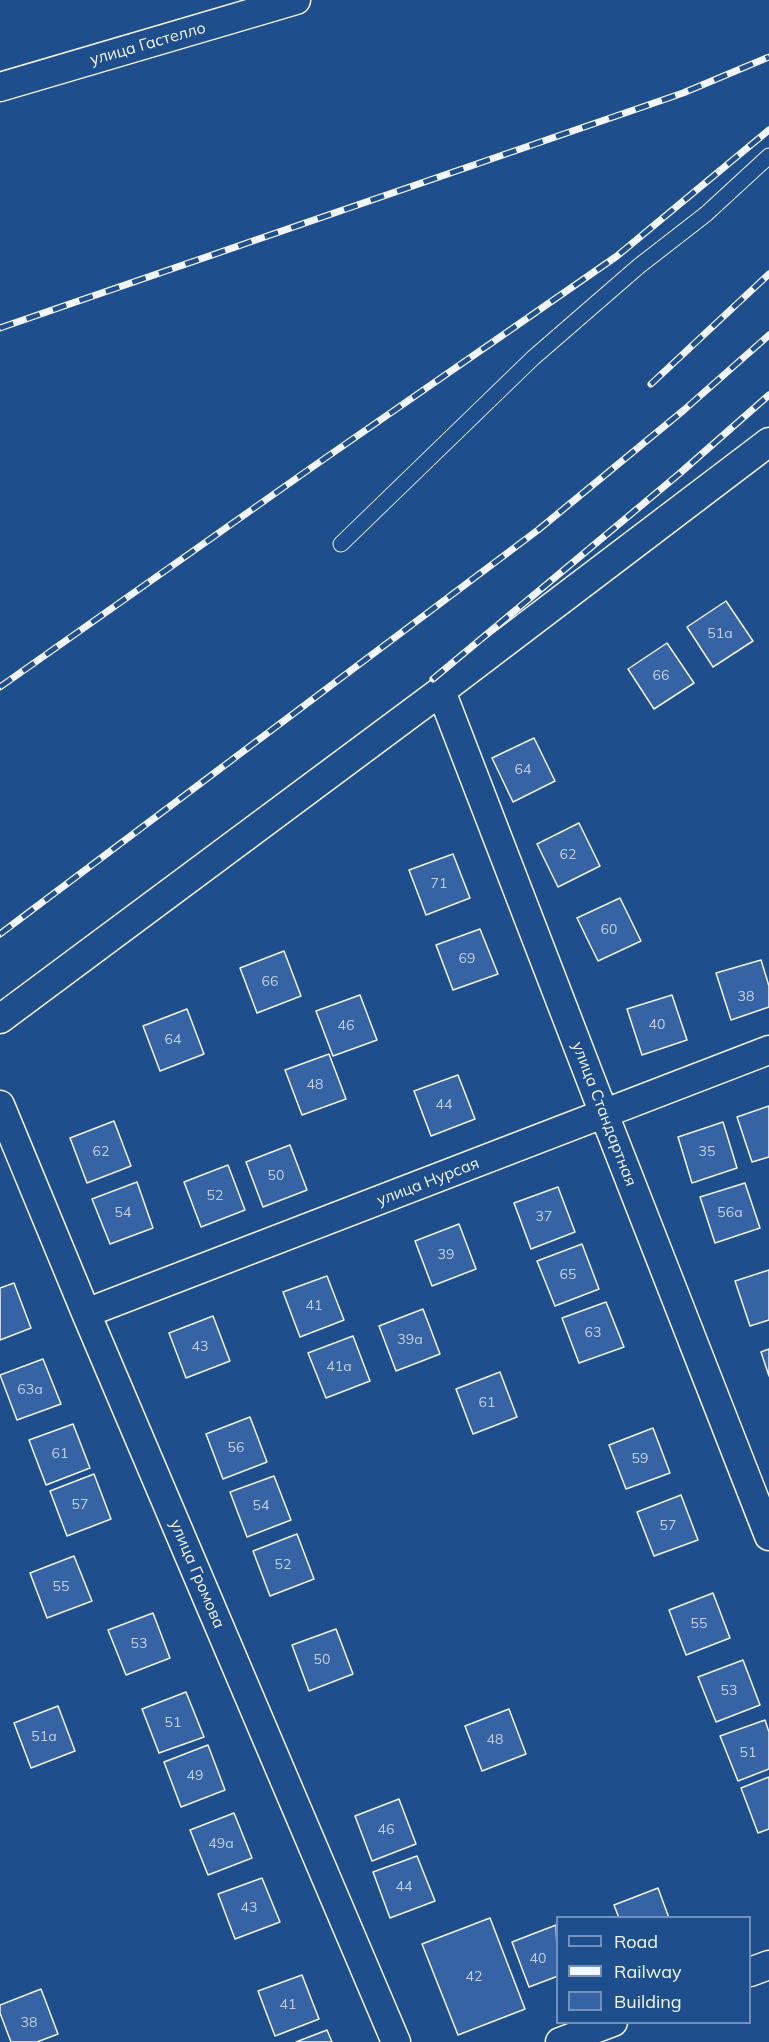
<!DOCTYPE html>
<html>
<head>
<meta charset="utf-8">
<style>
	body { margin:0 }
	#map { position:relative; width:769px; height:2042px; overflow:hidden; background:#1f4e8c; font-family:Mulish,sans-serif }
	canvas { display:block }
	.legend { position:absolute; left:556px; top:1916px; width:195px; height:108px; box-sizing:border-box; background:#1f4e8c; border:2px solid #7391ba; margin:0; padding:8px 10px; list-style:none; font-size:18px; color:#f2f6ff }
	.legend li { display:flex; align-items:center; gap:12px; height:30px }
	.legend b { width:30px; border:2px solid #7391ba }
</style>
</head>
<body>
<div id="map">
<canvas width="769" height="2042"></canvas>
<ul class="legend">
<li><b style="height:8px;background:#1f4e8c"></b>Road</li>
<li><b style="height:8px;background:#f2f6ff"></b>Railway</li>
<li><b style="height:16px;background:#3563a3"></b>Building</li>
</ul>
</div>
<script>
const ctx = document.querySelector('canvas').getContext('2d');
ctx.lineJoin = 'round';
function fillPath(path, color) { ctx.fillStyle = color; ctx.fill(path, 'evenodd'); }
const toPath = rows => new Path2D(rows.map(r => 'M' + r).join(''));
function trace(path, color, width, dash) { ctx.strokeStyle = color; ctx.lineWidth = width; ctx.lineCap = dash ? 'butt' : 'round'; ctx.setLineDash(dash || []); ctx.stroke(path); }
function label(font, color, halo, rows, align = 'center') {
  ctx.font = font + ' Mulish,sans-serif'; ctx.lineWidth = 4.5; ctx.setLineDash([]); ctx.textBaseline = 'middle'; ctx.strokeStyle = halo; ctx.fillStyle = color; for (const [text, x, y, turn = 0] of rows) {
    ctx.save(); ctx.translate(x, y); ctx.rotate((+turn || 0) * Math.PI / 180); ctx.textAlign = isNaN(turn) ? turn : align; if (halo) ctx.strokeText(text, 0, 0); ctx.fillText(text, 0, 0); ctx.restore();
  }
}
const building = toPath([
	[726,601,753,641,713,667,687,627,726,601],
	[667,643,694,683,654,709,628,669,667,643],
	[534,738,555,781,513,802,492,758,534,738],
	[579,823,600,866,558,887,537,844,579,823],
	[453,854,470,898,426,915,409,870,453,854],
	[620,898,641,941,598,961,577,918,620,898],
	[480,929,498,974,453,990,436,945,480,929],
	[284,951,301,996,257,1013,240,968,284,951],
	[761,960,769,986,769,1007,731,1020,716,973,761,960],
	[360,995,377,1040,333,1056,316,1011,360,995],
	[672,995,687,1040,642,1055,627,1009,672,995],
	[187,1009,204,1054,160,1071,143,1026,187,1009],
	[329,1054,346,1099,302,1115,285,1070,329,1054],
	[458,1075,475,1119,431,1136,414,1091,458,1075],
	[769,1106,769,1157,752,1162,737,1117,769,1106],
	[114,1121,131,1166,87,1183,70,1138,114,1121],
	[723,1122,737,1168,692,1183,678,1137,723,1122],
	[290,1145,307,1190,263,1207,246,1162,290,1145],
	[228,1165,245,1210,201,1227,184,1182,228,1165],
	[137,1182,153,1228,110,1244,92,1199,137,1182],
	[745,1183,760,1228,715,1243,700,1197,745,1183],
	[558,1187,575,1232,531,1249,514,1203,558,1187],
	[459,1224,476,1269,432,1286,415,1241,459,1224],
	[582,1244,599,1289,555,1306,537,1261,582,1244],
	[769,1270,769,1320,750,1326,735,1281,769,1270],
	[327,1276,344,1320,300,1337,283,1292,327,1276],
	[14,1283,31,1328,0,1340,0,1288,14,1283],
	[606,1302,624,1347,579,1363,562,1318,606,1302],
	[423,1309,440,1354,396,1371,379,1326,423,1309],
	[213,1316,230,1361,186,1378,169,1333,213,1316],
	[353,1336,370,1381,326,1398,308,1353,353,1336],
	[769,1349,769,1376,761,1352,769,1349],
	[43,1359,61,1404,17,1420,0,1375,43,1359],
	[500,1372,517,1417,473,1434,456,1389,500,1372],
	[250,1417,267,1462,223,1479,206,1434,250,1417],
	[73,1424,90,1468,46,1485,29,1440,73,1424],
	[653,1428,670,1473,626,1489,609,1445,653,1428],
	[94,1474,111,1519,67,1536,50,1491,94,1474],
	[274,1476,291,1520,247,1537,230,1492,274,1476],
	[681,1495,698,1540,654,1556,637,1512,681,1495],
	[297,1534,314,1579,270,1596,253,1551,297,1534],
	[74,1556,92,1601,47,1618,30,1573,74,1556],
	[713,1593,730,1638,686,1655,669,1610,713,1593],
	[153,1613,170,1658,126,1675,108,1630,153,1613],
	[336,1629,353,1674,309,1691,292,1645,336,1629],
	[743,1660,760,1705,716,1722,698,1677,743,1660],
	[186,1692,204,1737,159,1753,142,1709,186,1692],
	[58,1706,75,1751,31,1768,14,1723,58,1706],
	[509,1709,526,1754,482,1771,465,1726,509,1709],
	[765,1720,769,1732,769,1769,738,1781,720,1736,765,1720],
	[208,1745,225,1790,181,1807,164,1762,208,1745],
	[769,1777,769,1829,758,1833,741,1788,769,1777],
	[399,1799,416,1844,372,1861,355,1816,399,1799],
	[234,1813,252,1858,208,1875,190,1830,234,1813],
	[417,1856,435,1901,390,1918,373,1872,417,1856],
	[262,1878,280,1922,235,1939,218,1894,262,1878],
	[658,1888,669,1918,619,1918,614,1905,658,1888],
	[490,1918,525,2009,458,2035,422,1944,490,1918],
	[556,1925,558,1976,529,1987,512,1942,556,1925],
	[302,1975,319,2019,275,2036,258,1991,302,1975],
	[41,1989,58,2034,37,2042,11,2042,0,2013,0,2005,41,1989],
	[327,2030,332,2042,296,2042,327,2030]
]);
const service = toPath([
	[341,544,533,358,639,266,706,214,769,156]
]);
const minor = toPath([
	[0,87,296,0],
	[441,691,604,1114,769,1536],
	[0,1019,441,691,769,442],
	[0,1105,86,1313,396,2042],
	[86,1313,769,1050],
	[750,1972,769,1965],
	[560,2042,613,2022]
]);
const rail = toPath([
	[0,328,683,93,769,57],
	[651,384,769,274],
	[433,679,679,474,769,395],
	[0,687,311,468,617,256,769,130],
	[0,934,538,530,684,410,769,335]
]);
const numberNames = [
	["51а",720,634],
	["66",661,676],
	["64",523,770],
	["62",568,855],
	["71",439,884],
	["60",609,930],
	["69",467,959],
	["66",270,982],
	["38",746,997],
	["40",657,1025],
	["46",346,1026],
	["64",173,1040],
	["48",315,1085],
	["44",444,1105],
	["62",101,1152],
	["35",707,1152],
	["50",276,1176],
	["52",215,1196],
	["54",123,1213],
	["56а",730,1213],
	["37",544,1217],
	["39",446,1255],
	["65",568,1275],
	["41",314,1306],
	["63",593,1333],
	["39а",410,1340],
	["43",200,1347],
	["41а",339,1367],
	["63а",30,1390],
	["61",487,1403],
	["56",236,1448],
	["61",60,1454],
	["59",640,1459],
	["57",80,1505],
	["54",261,1506],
	["57",668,1526],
	["52",283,1565],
	["55",61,1587],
	["55",699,1624],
	["53",139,1644],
	["50",322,1660],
	["53",729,1691],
	["51",173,1723],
	["51а",44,1737],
	["48",495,1740],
	["51",748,1753],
	["49",195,1776],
	["46",386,1830],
	["49а",221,1844],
	["44",404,1887],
	["43",249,1908],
	["40",538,1959],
	["42",474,1977],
	["41",288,2005],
	["38",29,2023]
];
const streetNames = [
	["улица Гастелло",148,44,-16],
	["улица Стандартная",604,1114,69],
	["улица Нурсая",428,1182,-21],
	["улица Громова",197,1574,67]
];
fillPath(building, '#3563a3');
trace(building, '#f2f6ff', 1.5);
trace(service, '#f2f6ff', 17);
trace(minor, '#f2f6ff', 31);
trace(service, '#1f4e8c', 15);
trace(minor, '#1f4e8c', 28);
trace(rail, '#f2f6ff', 7);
trace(rail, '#1f4e8c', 4.5, [14]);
label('14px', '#c3d1e8', null, numberNames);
label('16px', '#f2f6ff', '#1f4e8c', streetNames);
</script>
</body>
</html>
